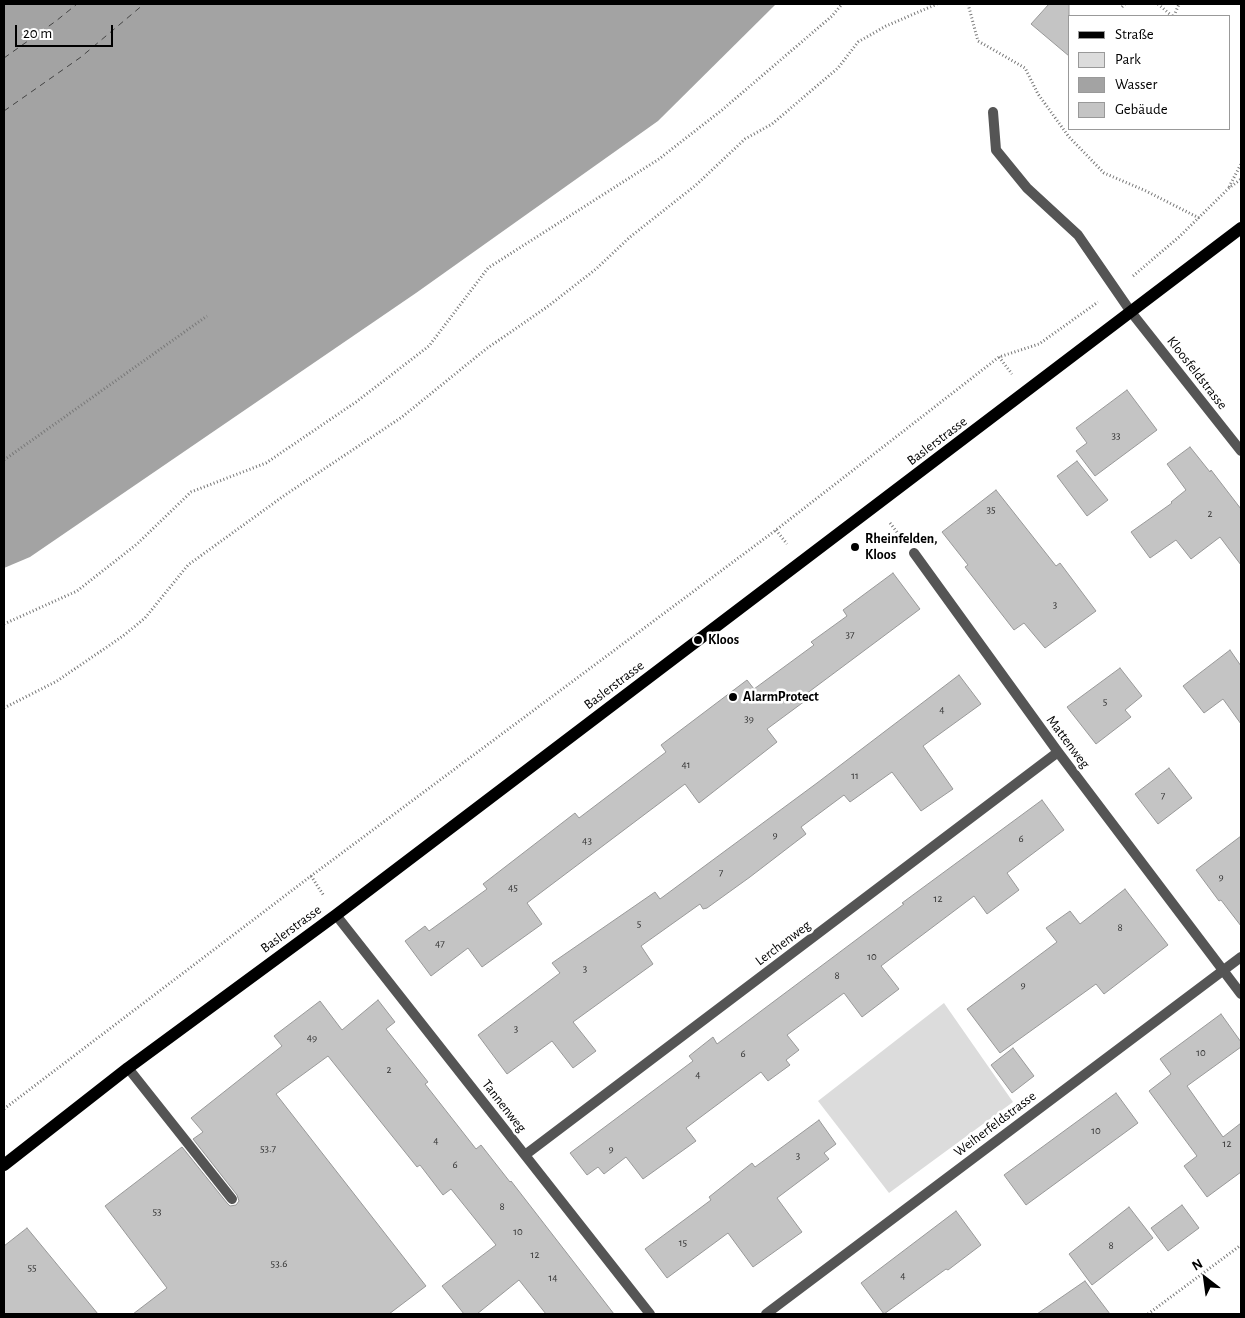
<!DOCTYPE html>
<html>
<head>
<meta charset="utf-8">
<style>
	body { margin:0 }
	#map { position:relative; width:1245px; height:1318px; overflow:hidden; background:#fff; font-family:"Alegreya Sans",sans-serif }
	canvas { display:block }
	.frame { position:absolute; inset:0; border:5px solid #000; pointer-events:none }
	.legend { position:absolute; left:1068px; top:15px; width:162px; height:115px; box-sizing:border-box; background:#fff; border:1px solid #999; margin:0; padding:6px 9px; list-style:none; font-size:15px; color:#000 }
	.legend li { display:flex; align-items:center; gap:10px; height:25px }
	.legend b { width:25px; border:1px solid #999 }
	.north { position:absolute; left:1180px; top:1253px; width:50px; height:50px; -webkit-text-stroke:4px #fff; paint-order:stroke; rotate:330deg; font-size:14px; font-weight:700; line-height:20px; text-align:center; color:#000 }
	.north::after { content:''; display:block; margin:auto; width:18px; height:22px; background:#000; clip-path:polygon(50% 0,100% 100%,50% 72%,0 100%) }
	.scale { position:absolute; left:15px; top:25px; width:98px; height:22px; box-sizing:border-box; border:2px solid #000; border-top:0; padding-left:6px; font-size:15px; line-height:18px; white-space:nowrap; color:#000; -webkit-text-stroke:4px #fff; paint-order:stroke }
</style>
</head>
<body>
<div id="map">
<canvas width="1245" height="1318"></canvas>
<div class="frame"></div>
<ul class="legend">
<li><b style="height:6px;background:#000"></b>Straße</li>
<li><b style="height:14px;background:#dcdcdc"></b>Park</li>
<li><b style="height:14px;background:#a3a3a3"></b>Wasser</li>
<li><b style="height:14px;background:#c4c4c4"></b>Gebäude</li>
</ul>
<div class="north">N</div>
<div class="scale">20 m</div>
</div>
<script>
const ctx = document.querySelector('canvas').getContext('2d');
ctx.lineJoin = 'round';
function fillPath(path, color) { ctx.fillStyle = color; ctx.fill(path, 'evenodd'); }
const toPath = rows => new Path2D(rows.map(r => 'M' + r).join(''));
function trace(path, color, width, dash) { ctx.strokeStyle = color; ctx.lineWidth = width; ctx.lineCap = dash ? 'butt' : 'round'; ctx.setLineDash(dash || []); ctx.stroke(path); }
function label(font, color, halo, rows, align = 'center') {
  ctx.font = font + ' "Alegreya Sans",sans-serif'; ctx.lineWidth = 5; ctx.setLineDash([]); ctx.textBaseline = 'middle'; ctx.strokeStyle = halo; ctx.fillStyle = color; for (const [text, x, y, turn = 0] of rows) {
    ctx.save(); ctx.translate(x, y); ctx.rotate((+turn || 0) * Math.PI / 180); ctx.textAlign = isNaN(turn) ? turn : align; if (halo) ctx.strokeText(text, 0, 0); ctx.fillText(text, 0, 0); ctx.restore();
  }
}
const green = toPath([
	[944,1003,1013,1102,889,1193,818,1101]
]);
const water = toPath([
	[4,4,776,4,658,121,416,293,30,557,4,568]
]);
const ferry = toPath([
	[4,58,56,21,77,4],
	[4,111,81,57,144,4]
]);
const building = toPath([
	[1049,4,1069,4,1069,56,1031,24,1049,4],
	[1127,390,1157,430,1095,476,1076,451,1087,443,1076,428,1127,390],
	[1190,447,1210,472,1211,470,1241,509,1241,565,1220,537,1191,559,1176,540,1150,558,1131,532,1172,503,1171,502,1186,490,1167,464,1190,447],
	[1077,461,1108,500,1087,516,1057,476,1077,461],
	[996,490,1056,566,1060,563,1096,611,1045,648,1024,623,1014,630,965,567,968,565,942,532,996,490],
	[893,573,920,609,806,694,809,698,767,729,777,742,699,803,685,784,527,903,542,924,482,967,468,948,431,976,405,941,425,926,429,931,487,889,483,884,575,813,579,818,666,752,661,745,747,680,754,689,814,645,811,642,847,616,843,610,893,573],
	[1230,650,1241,666,1241,724,1223,699,1204,713,1183,686,1230,650],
	[1120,668,1142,696,1125,710,1131,717,1096,744,1067,707,1120,668],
	[959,675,981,704,923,746,953,789,921,811,892,772,850,802,844,795,801,827,806,834,750,877,707,908,703,909,700,904,641,946,653,964,573,1022,596,1051,573,1068,552,1041,507,1074,478,1035,560,973,552,963,655,892,660,899,817,783,959,675],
	[1169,768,1192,798,1158,824,1135,794,1169,768],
	[1042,800,1064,830,1007,873,1019,890,987,914,974,896,881,966,899,989,862,1017,844,993,787,1035,799,1050,786,1060,790,1065,768,1081,761,1072,686,1128,696,1141,643,1179,626,1157,604,1174,598,1167,587,1175,570,1153,693,1061,689,1056,713,1037,717,1044,904,904,902,903,1042,800],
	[1241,836,1241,926,1221,900,1219,901,1196,870,1241,836],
	[1125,889,1168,945,1104,994,1096,984,1000,1053,967,1009,1057,942,1046,928,1070,911,1080,924,1125,889],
	[378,1000,395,1022,386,1029,428,1082,425,1084,476,1149,481,1145,510,1182,511,1181,614,1314,546,1314,519,1280,477,1314,464,1314,442,1286,496,1245,451,1189,443,1195,420,1165,417,1167,328,1056,276,1094,426,1286,389,1314,133,1314,167,1288,105,1206,182,1147,227,1203,230,1206,236,1205,239,1201,237,1195,193,1139,203,1132,191,1118,282,1046,274,1036,320,1001,342,1030,378,1000],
	[1221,1014,1241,1042,1241,1047,1187,1086,1223,1137,1241,1123,1241,1172,1207,1197,1184,1166,1197,1156,1149,1091,1171,1074,1160,1059,1221,1014],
	[1013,1048,1034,1076,1012,1093,991,1065,1013,1048],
	[1116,1093,1138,1123,1026,1205,1004,1175,1116,1093],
	[819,1120,836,1144,824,1153,829,1159,777,1198,802,1232,753,1267,728,1233,667,1278,645,1249,711,1200,709,1197,752,1163,755,1167,819,1120],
	[1182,1205,1199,1228,1168,1251,1151,1228,1182,1205],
	[1129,1207,1153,1238,1092,1285,1069,1254,1129,1207],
	[956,1211,981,1245,948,1270,946,1269,884,1314,861,1283,956,1211],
	[27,1228,98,1314,4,1314,4,1246,27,1228],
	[1085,1281,1110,1314,1037,1314,1085,1281]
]);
const path = toPath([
	[968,4,978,41,1025,68,1038,94,1069,137,1104,173,1146,191,1199,218],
	[1158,4,1172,16],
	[1122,7,1125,4],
	[1174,16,1179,4],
	[1229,187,1241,164],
	[1133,276,1179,237,1229,188,1241,179],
	[999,357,1012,374],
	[4,460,207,316],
	[890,523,900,536],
	[776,530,787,544],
	[4,624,77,591,137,544,191,492,266,463,356,402,429,346,488,268,659,159,722,110,832,16,842,4],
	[4,708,57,681,123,636,145,618,188,565,285,495,402,417,486,349,547,307,596,269,630,237,696,185,745,139,772,124,838,68,858,42,886,26,937,4],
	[311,876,324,896],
	[4,1109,311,876,776,530,999,357,1039,344,1098,302],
	[1148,1314,1241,1245]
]);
const service = toPath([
	[993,112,996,150,1027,188,1078,235,1131,312],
	[128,1068,232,1199]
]);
const minor = toPath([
	[1131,312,1241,451],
	[914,553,1058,752,1241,994],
	[336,915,650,1314],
	[525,1155,1058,752],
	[766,1314,1241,957]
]);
const primary = toPath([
	[4,1165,128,1068,336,915,1241,228]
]);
const markers = [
	[855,547,5,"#000"],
	[698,640,5,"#000"],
	[733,697,5,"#000"]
];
const numberNames = [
	["33",1116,436],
	["35",991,510],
	["2",1210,514],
	["3",1055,605],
	["37",850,635],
	["5",1105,702],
	["4",942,710],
	["39",749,719],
	["41",686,765],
	["11",855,776],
	["7",1163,796],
	["9",775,835],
	["6",1021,839],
	["43",587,841],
	["7",721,873],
	["9",1221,877],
	["45",513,888],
	["12",938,899],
	["5",639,924],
	["8",1120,928],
	["47",440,944],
	["10",872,957],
	["3",585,969],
	["8",837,976],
	["9",1023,985],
	["3",516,1029],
	["49",312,1038],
	["10",1201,1053],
	["6",743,1054],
	["2",389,1070],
	["4",698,1075],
	["10",1096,1131],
	["4",436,1141],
	["12",1227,1144],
	["53.7",268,1149],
	["9",611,1149],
	["3",798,1156],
	["6",455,1165],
	["8",502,1207],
	["53",157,1212],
	["10",518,1232],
	["15",683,1243],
	["8",1111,1246],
	["12",535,1255],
	["53.6",279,1264],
	["55",32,1268],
	["4",903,1276],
	["14",553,1278]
];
const streetNames = [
	["Kloosfeldstrasse",1197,373,52],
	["Baslerstrasse",937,441,-37],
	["Baslerstrasse",614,685,-37],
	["Mattenweg",1068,742,53],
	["Baslerstrasse",291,929,-36],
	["Lerchenweg",783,943,-37],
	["Tannenweg",504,1106,52],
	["Weiherfeldstrasse",995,1124,-37]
];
const poiNames = [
	["Rheinfelden,",865,539],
	["Kloos",865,555],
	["Kloos",708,640],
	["AlarmProtect",743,697]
];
fillPath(green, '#dcdcdc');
fillPath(water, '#a3a3a3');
trace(ferry, '#444', 1, [6, 5]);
fillPath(building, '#c4c4c4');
trace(building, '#999', 1);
trace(path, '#777', 3, [1, 2.5]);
trace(service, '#555', 10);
trace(minor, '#555', 10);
trace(primary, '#000', 12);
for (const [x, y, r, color] of markers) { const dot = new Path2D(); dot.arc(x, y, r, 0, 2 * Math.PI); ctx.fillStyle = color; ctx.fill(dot); trace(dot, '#fff', 2); }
label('11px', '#313131', null, numberNames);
label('14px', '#000', '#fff', streetNames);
label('bold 14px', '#000', '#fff', poiNames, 'left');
</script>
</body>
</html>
